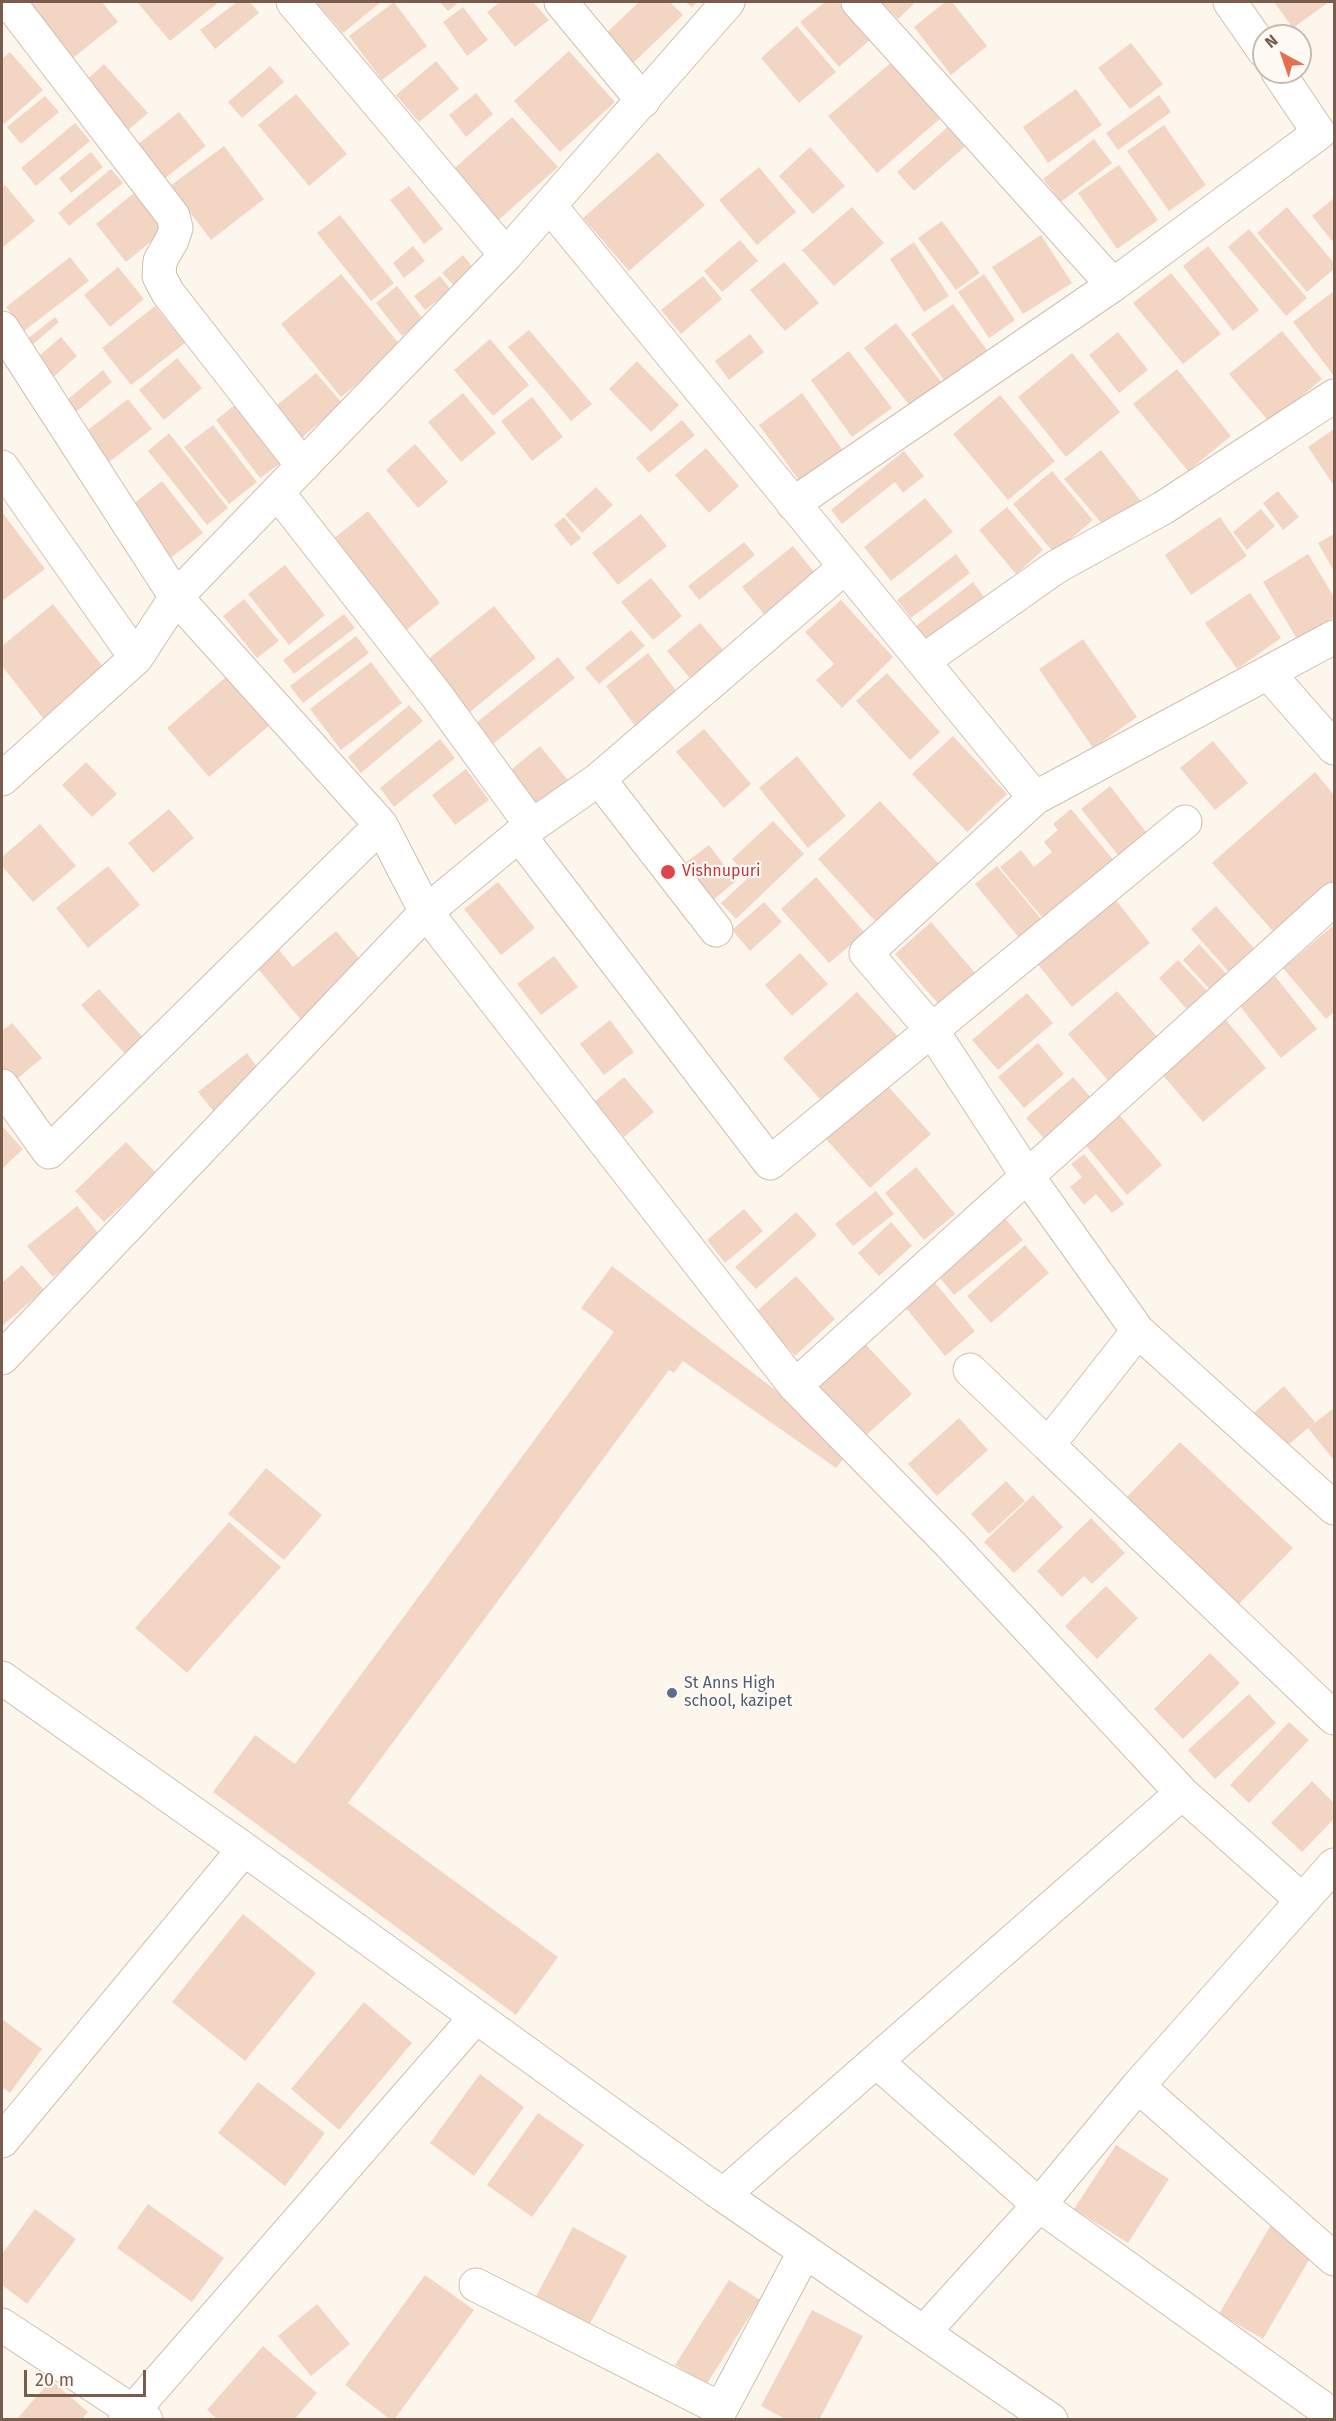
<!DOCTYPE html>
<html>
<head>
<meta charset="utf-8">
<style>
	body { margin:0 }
	#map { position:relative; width:1336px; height:2421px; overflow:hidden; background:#fdf6ec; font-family:"Fira Sans",sans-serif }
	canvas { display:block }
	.frame { position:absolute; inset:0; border:3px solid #7a5c4d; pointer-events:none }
	.north { position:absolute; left:1252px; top:24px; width:60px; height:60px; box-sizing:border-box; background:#fffaf3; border:2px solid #cabbb1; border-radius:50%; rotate:320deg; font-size:16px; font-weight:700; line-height:24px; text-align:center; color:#7a5c4d }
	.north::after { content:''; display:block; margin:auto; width:21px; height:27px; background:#e76f51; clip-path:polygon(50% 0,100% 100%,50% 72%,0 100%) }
	.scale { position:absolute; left:24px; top:2370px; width:122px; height:27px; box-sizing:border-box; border:3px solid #7a5c4d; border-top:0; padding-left:8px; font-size:18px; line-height:21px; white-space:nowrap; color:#7a5c4d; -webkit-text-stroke:4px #fffaf3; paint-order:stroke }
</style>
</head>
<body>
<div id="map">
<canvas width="1336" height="2421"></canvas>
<div class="frame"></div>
<div class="north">N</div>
<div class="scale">20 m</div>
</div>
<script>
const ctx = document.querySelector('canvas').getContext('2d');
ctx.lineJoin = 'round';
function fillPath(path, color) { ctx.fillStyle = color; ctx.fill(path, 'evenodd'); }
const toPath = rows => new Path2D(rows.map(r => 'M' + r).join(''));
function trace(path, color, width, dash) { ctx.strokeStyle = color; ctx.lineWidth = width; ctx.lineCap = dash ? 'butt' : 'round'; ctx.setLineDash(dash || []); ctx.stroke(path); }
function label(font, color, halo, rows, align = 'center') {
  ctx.font = font + ' "Fira Sans",sans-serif'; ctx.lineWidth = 4.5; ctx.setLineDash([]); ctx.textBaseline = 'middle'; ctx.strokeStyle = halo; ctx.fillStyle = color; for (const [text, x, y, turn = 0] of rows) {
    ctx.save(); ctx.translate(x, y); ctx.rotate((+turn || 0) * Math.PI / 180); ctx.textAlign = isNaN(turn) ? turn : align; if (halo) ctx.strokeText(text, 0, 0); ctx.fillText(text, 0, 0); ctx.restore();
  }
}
const building = toPath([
	[29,2,102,2,118,22,73,58],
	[137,2,219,2,170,41],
	[237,2,250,2,259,13,215,49,200,30],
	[316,2,381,2,343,33],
	[394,2,427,46,382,80,349,36],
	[440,2,459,2,448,11],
	[500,2,533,2,549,20,515,47,487,12],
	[639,2,670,2,683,15,628,68,600,39],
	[685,2,697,2,692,7],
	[825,2,838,2,871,39,839,67,800,22],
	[881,2,916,2,898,19],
	[945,2,952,2,987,46,951,75,914,27],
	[1274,2,1329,2,1293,28],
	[463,7,488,40,467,56,443,22],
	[797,26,836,72,799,103,761,58],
	[1131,43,1163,84,1130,109,1098,68],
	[569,51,615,102,560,152,514,101],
	[10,52,43,90,4,124,2,121,2,59],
	[436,61,459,89,419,122,396,95],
	[893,61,941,118,877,173,828,116],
	[104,64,148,113,127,131,84,82],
	[270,66,284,82,242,118,228,102],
	[1076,89,1102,125,1048,163,1023,127],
	[476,93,493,114,466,137,449,115],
	[296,94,347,154,309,186,258,125],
	[1159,95,1171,112,1118,150,1106,133],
	[45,96,59,112,21,144,7,127],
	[179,112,206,146,164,179,137,145],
	[512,117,558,167,494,224,448,174],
	[75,123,90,141,36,186,21,168],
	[951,124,968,144,914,191,897,172],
	[1164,125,1206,185,1169,211,1127,151],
	[1094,139,1112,163,1061,202,1043,179],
	[224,146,264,199,211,240,170,186],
	[810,147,845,186,813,214,779,176],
	[91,152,103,167,71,193,59,178],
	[658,152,705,205,629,271,583,218],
	[1119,165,1158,220,1117,249,1078,193],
	[759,167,796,212,757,245,719,200],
	[111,169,123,183,69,226,58,213],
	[5,185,35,221,2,248,2,188],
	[409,186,443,229,424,244,390,200],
	[134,193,164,231,126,262,96,224],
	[1334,198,1334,239,1332,241,1312,216],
	[852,207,884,243,834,286,802,250],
	[1287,207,1334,263,1334,269,1307,292,1257,233],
	[340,215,394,283,371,301,317,233],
	[942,221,980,273,956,290,918,238],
	[1249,229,1307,298,1286,316,1228,247],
	[1041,235,1072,283,1023,314,992,267],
	[740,240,758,261,722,292,704,271],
	[914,242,949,296,924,312,890,259],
	[413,246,425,261,404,278,393,263],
	[1208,246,1259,310,1233,331,1183,266],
	[463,255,475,270,455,287,442,273],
	[70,257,89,281,24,331,6,307],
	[784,262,819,303,785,331,750,290],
	[118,267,144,299,110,327,84,295],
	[1171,273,1221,334,1183,364,1133,303],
	[341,274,402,347,341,397,281,324],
	[984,274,1015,320,989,338,958,292],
	[440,276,451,290,425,310,414,296],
	[703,276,722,299,681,334,661,310],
	[397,286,424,320,402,336,376,303],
	[1334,291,1334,376,1293,322],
	[953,304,989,353,946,383,911,334],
	[155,306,185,343,131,385,102,348],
	[55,317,59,322,31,346,26,340],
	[896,323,942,383,911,407,864,348],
	[529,330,592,404,571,421,508,347],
	[1282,331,1322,379,1270,423,1229,374],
	[1118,332,1148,370,1119,393,1089,355],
	[750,334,764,352,729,380,715,361],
	[61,337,77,356,49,381,32,362],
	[490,339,529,385,493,416,454,370],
	[849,351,892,408,852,437,811,380],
	[1072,353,1120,412,1066,457,1018,397],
	[177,358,202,388,164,420,139,390],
	[637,361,679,405,651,432,609,389],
	[1177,369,1231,436,1188,471,1133,404],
	[103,370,112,382,70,417,61,405],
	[316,373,342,403,298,441,271,410],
	[463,393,496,433,461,462,428,422],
	[802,393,844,452,801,483,759,425],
	[1000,395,1055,461,1008,500,953,434],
	[532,397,563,437,532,461,501,421],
	[128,399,152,429,104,466,80,436],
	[236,404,282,462,260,478,216,420],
	[682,420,695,435,649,473,636,458],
	[213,425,257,482,229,504,184,447],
	[1334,429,1334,486,1308,447],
	[169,433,228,508,207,525,148,451],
	[415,444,448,482,418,508,386,470],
	[706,448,739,486,709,513,675,475],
	[1101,450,1144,505,1103,525,1064,479],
	[904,451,924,476,903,493,895,482,842,524,831,510],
	[1052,471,1093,520,1054,553,1013,504],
	[162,481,203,533,168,560,127,509],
	[596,487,613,505,582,533,565,515],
	[1278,491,1299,517,1283,530,1263,503],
	[925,498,953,532,891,581,864,547],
	[1007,507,1043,550,1016,574,979,530],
	[1261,509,1275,526,1247,550,1233,532],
	[368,511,440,603,399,636,327,544],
	[2,512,45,569,2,601],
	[641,514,667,546,618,585,592,553],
	[564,517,581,538,571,546,554,525],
	[1220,517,1247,556,1191,595,1165,555],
	[1334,534,1334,571,1318,543],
	[744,542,755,555,699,600,688,586],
	[793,546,819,578,767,618,742,587],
	[956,554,970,573,911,618,897,600],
	[1308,554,1334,597,1334,617,1297,639,1263,582],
	[285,565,325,615,289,645,248,594],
	[651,578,682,616,653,640,621,602],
	[973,582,985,598,928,642,916,626],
	[1250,593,1281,638,1237,669,1205,623],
	[244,599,279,641,257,658,223,616],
	[841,600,893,657,842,708,816,680,834,664,805,632],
	[53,604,108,673,46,722,2,666,2,646],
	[494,606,536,658,470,712,427,660],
	[344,614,355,628,294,674,283,660],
	[700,623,728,656,695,684,667,651],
	[631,630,645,646,599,684,585,668],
	[356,636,369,653,303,703,290,686],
	[1083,639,1137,717,1093,748,1039,669],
	[648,653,683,700,640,733,606,686],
	[558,657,575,678,488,748,471,727],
	[371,662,402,703,341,750,310,709],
	[235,669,278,718,209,777,167,728],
	[887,673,940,732,910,760,856,701],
	[409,705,423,721,361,773,348,757],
	[704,729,751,784,724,808,676,752],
	[953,736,1007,794,967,832,912,774],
	[440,739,455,758,394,807,380,788],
	[1213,741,1248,783,1215,810,1180,768],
	[540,746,571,784,533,815,501,778],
	[797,756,846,816,808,848,759,788],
	[86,762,117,794,92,817,62,785],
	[466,769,489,800,455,825,432,795],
	[1315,772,1334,795,1334,892,1281,940,1212,863],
	[1110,786,1154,842,1126,865,1081,809],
	[880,801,941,866,878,924,818,859],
	[169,809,194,838,153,873,128,843],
	[1071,809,1116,863,1046,922,1000,867,1021,850,1034,867,1052,852,1044,842,1058,830,1053,824],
	[773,821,804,854,736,919,721,903,749,877,732,859],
	[40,824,76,866,33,902,2,866,2,857],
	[709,845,736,881,713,900,685,863],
	[108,866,140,905,88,948,56,908],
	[997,866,1042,920,1020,939,975,884],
	[816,877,865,933,829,963,781,909],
	[498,882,535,928,501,955,464,909],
	[1110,893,1150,943,1072,1007,1032,957],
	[764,902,782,922,750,951,732,930],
	[1216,906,1261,956,1235,979,1191,929],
	[931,922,977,975,941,1007,895,954],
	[1334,925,1334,1012,1326,1019,1283,968],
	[336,931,365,965,301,1020,254,964,275,945,293,967],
	[1199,944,1231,979,1214,994,1183,960],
	[800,953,828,984,792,1016,765,985],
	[554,956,578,987,541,1015,517,984],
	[1178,960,1211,995,1191,1014,1159,978],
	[1275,976,1317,1029,1281,1058,1239,1005],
	[99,989,151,1046,133,1063,81,1005],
	[1117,991,1161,1041,1111,1084,1068,1034],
	[857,992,903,1042,829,1109,783,1058],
	[1027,993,1053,1023,998,1070,972,1040],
	[1225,1019,1266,1068,1203,1122,1161,1073],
	[610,1020,634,1052,604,1075,580,1044],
	[12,1023,42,1058,12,1083,2,1070,2,1031],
	[1038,1043,1064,1074,1024,1108,998,1077],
	[247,1053,262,1074,214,1112,198,1092],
	[624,1077,654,1112,624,1137,594,1102],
	[1073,1077,1093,1100,1047,1142,1026,1118],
	[887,1085,931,1134,870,1188,826,1139],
	[1117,1112,1162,1165,1127,1195,1082,1141],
	[2,1126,23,1149,2,1169],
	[126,1142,156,1173,104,1222,75,1191],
	[1084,1154,1124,1204,1112,1213,1096,1194,1084,1205,1070,1187,1082,1177,1071,1164],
	[916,1167,955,1214,924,1240,885,1193],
	[876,1191,894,1214,853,1246,835,1224],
	[77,1206,102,1238,53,1277,27,1246],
	[744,1209,763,1231,725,1263,707,1240],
	[796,1212,817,1235,756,1289,735,1267],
	[1004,1217,1023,1240,954,1295,935,1272],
	[891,1222,912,1246,879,1276,858,1253],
	[1025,1245,1049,1273,991,1323,967,1296],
	[22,1265,44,1290,2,1326,2,1283],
	[612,1266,852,1448,836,1468,683,1361,674,1373,669,1370,348,1803,558,1957,516,2015,213,1792,255,1735,295,1764,614,1332,581,1308],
	[927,1273,975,1331,945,1356,897,1297],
	[796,1276,835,1319,795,1356,756,1312],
	[857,1335,912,1394,863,1438,809,1380],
	[1284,1386,1315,1422,1279,1453,1248,1418],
	[1334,1408,1334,1458,1333,1459,1308,1428],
	[959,1418,988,1450,937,1496,908,1464],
	[1180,1442,1293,1548,1239,1604,1126,1498],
	[266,1468,322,1515,284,1560,228,1514],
	[1006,1481,1025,1501,989,1534,971,1514],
	[1033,1495,1063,1527,1014,1573,984,1542],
	[1091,1518,1125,1553,1092,1584,1084,1576,1062,1597,1037,1571],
	[229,1522,281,1567,187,1673,135,1628],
	[1106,1586,1138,1618,1097,1659,1065,1626],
	[1210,1653,1240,1683,1183,1739,1154,1709],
	[1249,1694,1276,1723,1215,1779,1188,1750],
	[1289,1722,1309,1740,1249,1803,1230,1785],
	[1312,1781,1334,1803,1334,1819,1302,1852,1271,1823],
	[243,1914,316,1973,245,2061,172,2002],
	[364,2002,412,2043,339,2130,291,2089],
	[2,2019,42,2049,10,2093,2,2087],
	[480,2074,524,2107,474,2176,430,2143],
	[258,2082,325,2133,285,2186,218,2133],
	[538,2113,584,2145,532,2217,487,2185],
	[1116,2145,1169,2179,1128,2243,1074,2209],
	[148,2204,224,2258,192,2302,117,2248],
	[35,2209,76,2239,27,2304,2,2285,2,2254],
	[1272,2223,1316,2248,1263,2339,1219,2314],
	[573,2227,627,2256,586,2331,533,2302],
	[425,2275,474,2310,394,2420,391,2420,345,2385],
	[729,2280,760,2300,706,2385,675,2365],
	[317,2304,350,2344,311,2376,278,2336],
	[812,2310,863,2336,819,2420,787,2420,761,2406],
	[263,2346,317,2393,294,2420,218,2420,207,2410],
	[51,2380,88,2412,81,2420,16,2420]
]);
const street = toPath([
	[9,2,173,216,176,228,172,240,160,261,159,276,168,293,303,466],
	[293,2,506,255],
	[561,2,643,101],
	[858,2,1113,285],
	[1230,2,1264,51],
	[550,206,1035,798,1334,637],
	[2,328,176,597,381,825,426,912,795,1386],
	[2,467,136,658],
	[278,493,437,696,532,826],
	[793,504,1113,285,1319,133,1278,72],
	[923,661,1056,567,1163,508,1334,396],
	[1268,673,1334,748],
	[2,779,136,658,176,597,506,255,728,2],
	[599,779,716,930],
	[1035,798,866,953,931,1029,1028,1177,1138,1331,1334,1508],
	[519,835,770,1163,1185,822],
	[2,1086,49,1152,381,825],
	[1138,1331,1048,1445,1334,1718],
	[2,1358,426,912,519,835,599,779,845,567],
	[970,1370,1048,1445],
	[2,1678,244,1849,723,2195,1051,2420],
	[1182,1793,952,1546,795,1386,1334,899],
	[876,2061,1039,2205,1334,2416],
	[1138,2086,1334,2259],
	[2,2141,244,1849],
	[723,2195,1182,1793,1302,1900],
	[476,2285,721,2409,805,2251],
	[2,2325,146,2420],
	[924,2332,1039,2205,1138,2086,1334,1865],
	[125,2420,475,2018]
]);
const markers = [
	[668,872,8,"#e0444e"],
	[672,1693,6,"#5c6f8a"]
];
const healthNames = [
	["Vishnupuri",682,872]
];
const serviceNames = [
	["St Anns High",684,1684],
	["school, kazipet",684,1702]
];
fillPath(building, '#f3d5c3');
trace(street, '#d1beb0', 35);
trace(street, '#fff', 33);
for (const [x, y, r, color] of markers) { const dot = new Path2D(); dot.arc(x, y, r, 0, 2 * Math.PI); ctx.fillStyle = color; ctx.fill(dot); trace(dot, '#fffaf3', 2); }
label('16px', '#be3a42', '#fffaf3', healthNames, 'left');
label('16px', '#4e5e75', '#fffaf3', serviceNames, 'left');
</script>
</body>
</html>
